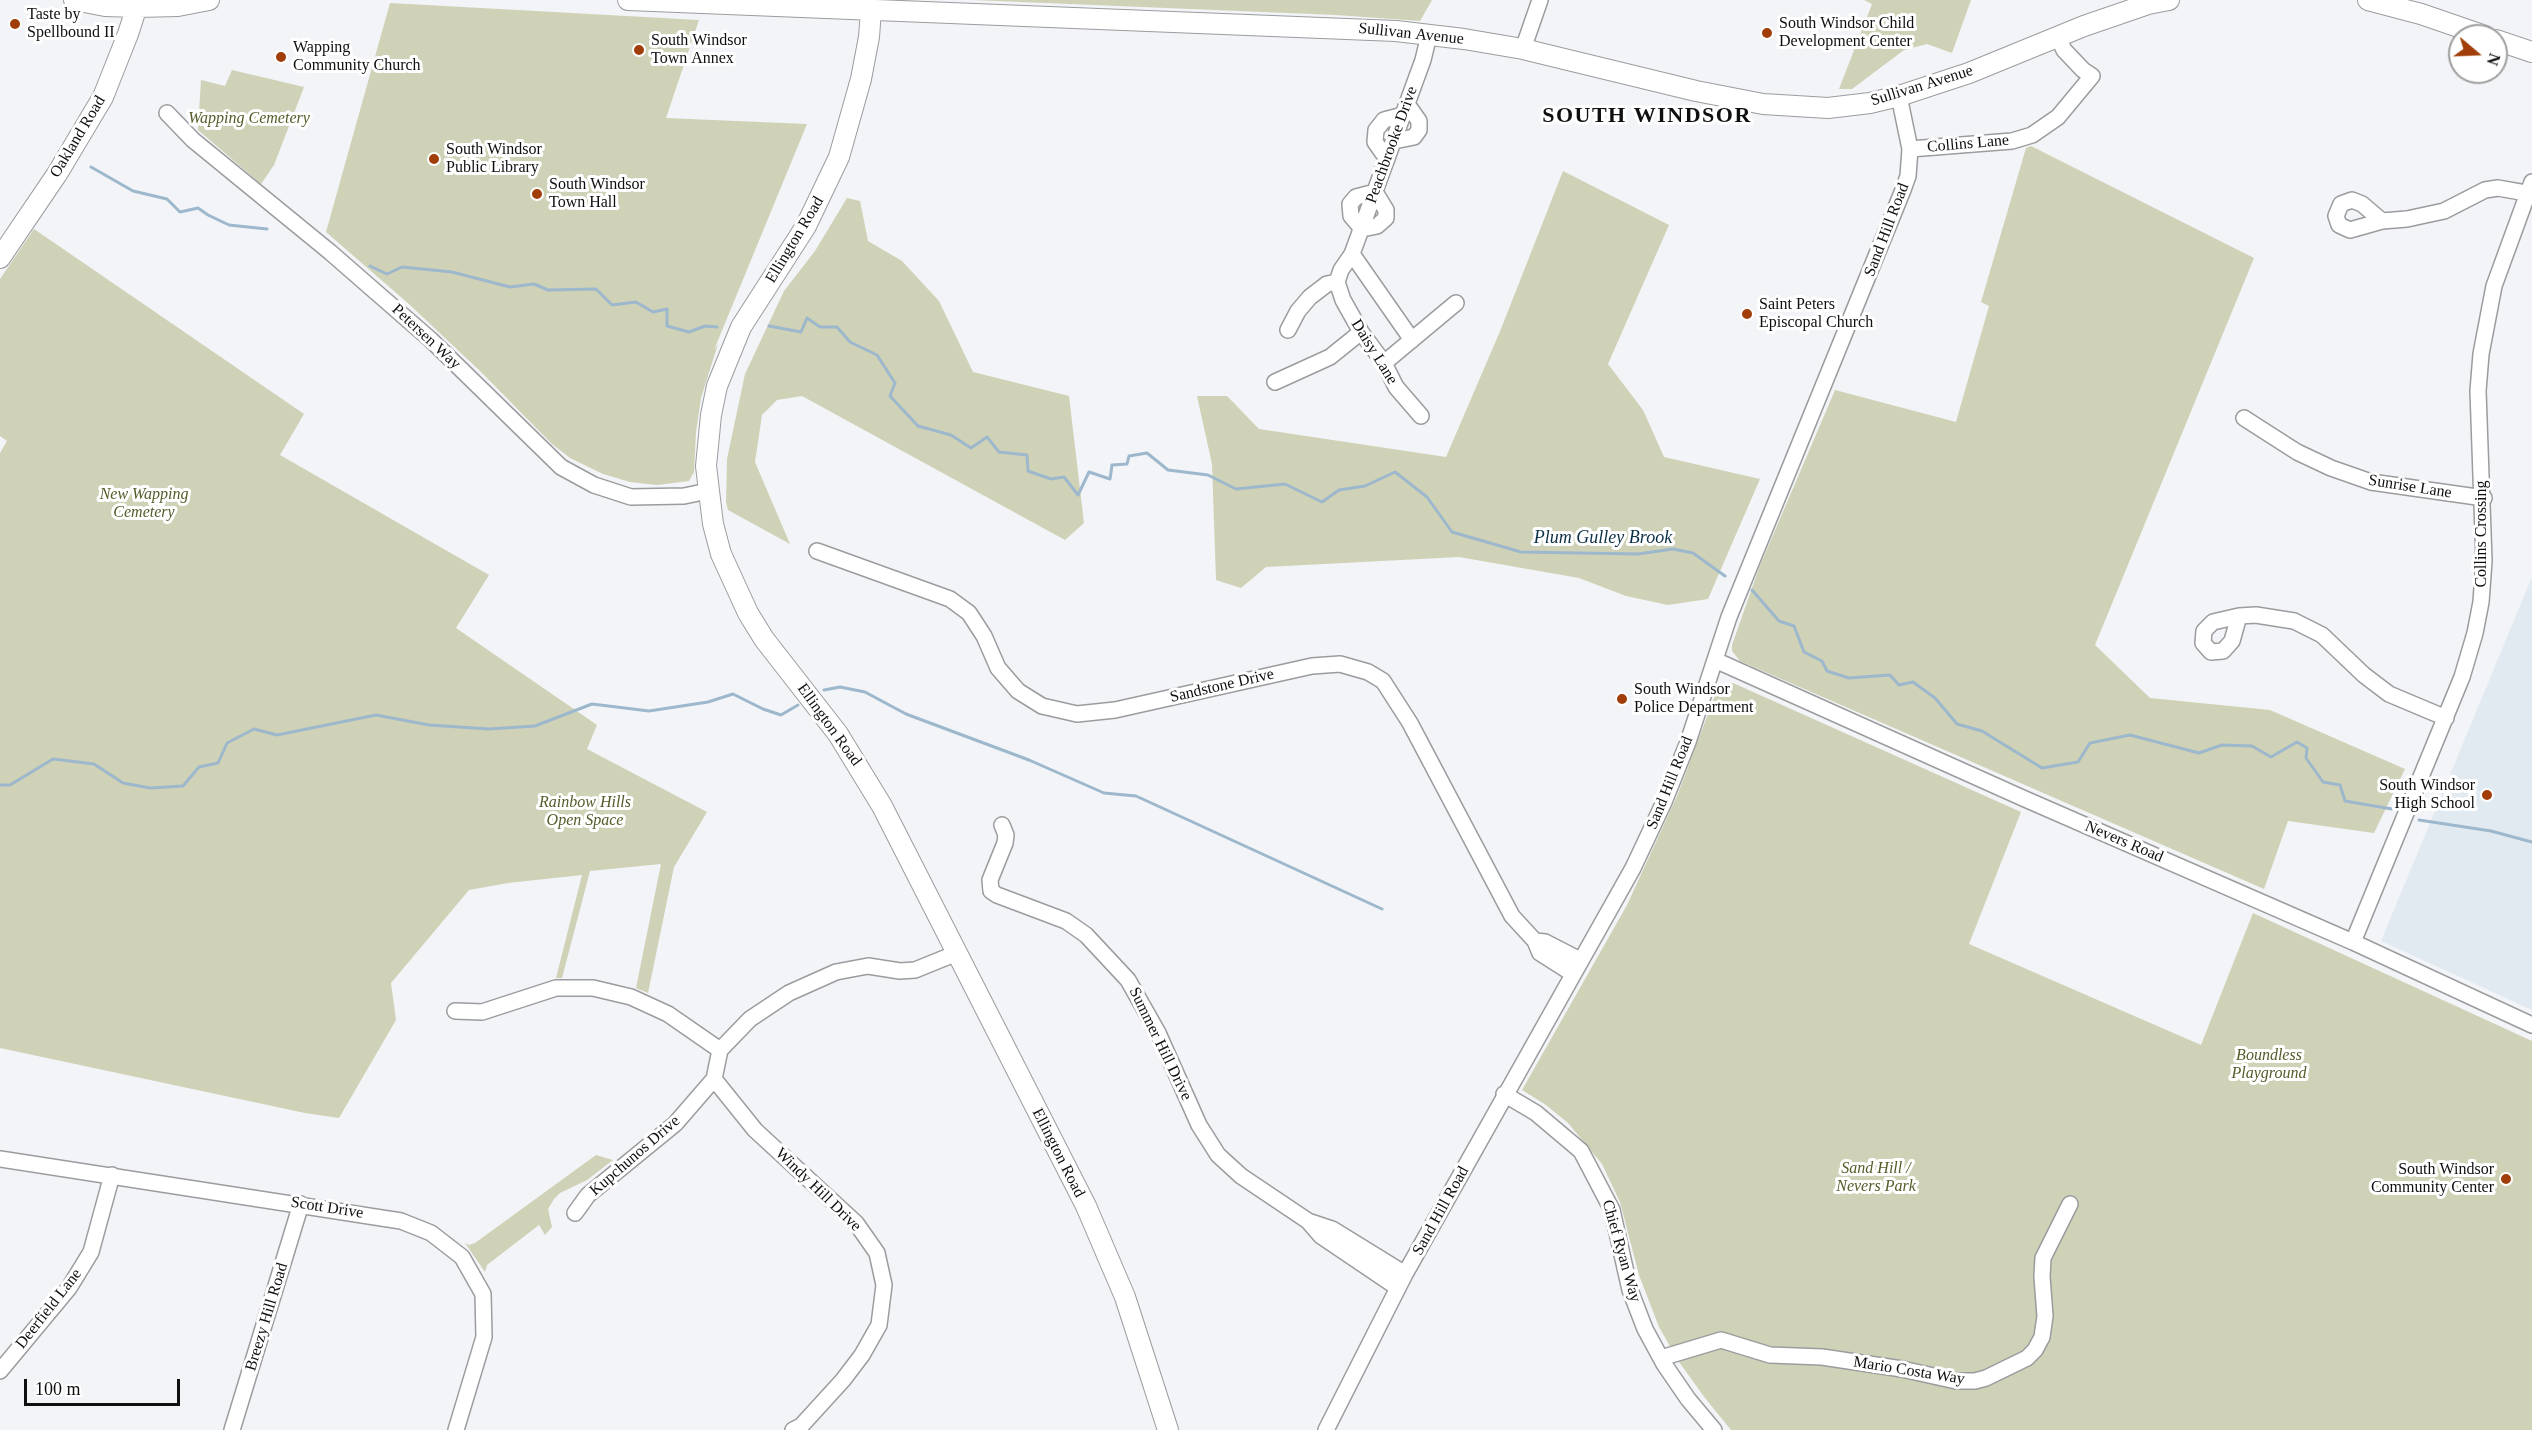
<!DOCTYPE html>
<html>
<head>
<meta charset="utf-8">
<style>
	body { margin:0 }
	#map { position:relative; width:2532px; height:1430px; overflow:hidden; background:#f2f4f7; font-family:Georgia,serif }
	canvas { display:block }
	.north { position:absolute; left:2448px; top:24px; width:60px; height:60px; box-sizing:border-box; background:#fff; border:2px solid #9f9f9f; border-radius:50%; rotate:109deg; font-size:16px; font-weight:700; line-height:24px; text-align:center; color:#0e0f10 }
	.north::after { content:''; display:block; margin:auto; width:21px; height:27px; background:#a13d09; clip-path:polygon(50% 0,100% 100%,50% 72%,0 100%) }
	.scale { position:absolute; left:24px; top:1379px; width:156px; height:27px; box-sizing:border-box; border:3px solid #0e0f10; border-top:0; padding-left:8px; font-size:18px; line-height:21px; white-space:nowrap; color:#0e0f10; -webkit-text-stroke:4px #fff; paint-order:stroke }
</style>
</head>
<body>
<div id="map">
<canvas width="2532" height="1430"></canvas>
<div class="north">N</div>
<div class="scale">100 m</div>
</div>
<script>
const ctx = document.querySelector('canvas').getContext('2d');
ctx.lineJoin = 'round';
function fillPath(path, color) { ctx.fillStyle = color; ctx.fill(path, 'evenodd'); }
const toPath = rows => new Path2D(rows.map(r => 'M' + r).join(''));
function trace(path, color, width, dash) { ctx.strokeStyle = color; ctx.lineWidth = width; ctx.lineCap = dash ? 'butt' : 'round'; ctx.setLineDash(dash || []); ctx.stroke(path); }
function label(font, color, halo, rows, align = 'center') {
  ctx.font = font + ' Georgia,serif'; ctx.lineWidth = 6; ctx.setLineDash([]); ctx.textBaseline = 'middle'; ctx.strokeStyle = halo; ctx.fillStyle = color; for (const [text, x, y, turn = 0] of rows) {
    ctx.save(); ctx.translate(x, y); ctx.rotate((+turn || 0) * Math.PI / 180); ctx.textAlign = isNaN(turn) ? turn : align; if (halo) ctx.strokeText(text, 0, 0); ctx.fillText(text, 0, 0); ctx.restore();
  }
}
const built = toPath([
	[2532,577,2532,1010,2381,941]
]);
const green = toPath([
	[973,0,1432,0,1420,21,1336,15],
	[1864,0,1971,0,1952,53,1927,44,1904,50,1852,89,1839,89,1872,4],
	[390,3,699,20,666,118,807,124,714,350,718,344,701,398,696,432,694,472,689,481,657,485,630,482,603,474,570,458,552,444,481,372,410,305,326,232],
	[232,70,304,87,274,165,261,184,198,130,201,80,225,86],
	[2031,146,2254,258,2095,645,2150,698,2270,710,2405,769,2374,833,2288,821,2264,889,1740,661,1732,651,1732,645,1759,568,1835,390,1956,422,1989,306,1981,302,2026,148],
	[1563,171,1669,225,1608,364,1643,410,1664,457,1760,479,1708,599,1668,605,1626,596,1579,578,1459,557,1266,567,1241,588,1216,580,1212,464,1197,396,1227,396,1259,429,1446,457,1501,329],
	[847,198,860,201,868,241,902,261,939,301,973,372,1069,396,1084,523,1065,540,802,396,777,400,762,415,755,462,790,544,728,510,726,502,727,459,745,374,784,291,815,251],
	[34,229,304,414,280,455,489,575,456,628,597,725,587,749,707,812,674,867,648,993,636,988,661,864,590,871,562,978,556,978,582,875,508,883,469,890,391,983,396,1020,339,1118,305,1113,0,1048,0,453,7,441,0,436,0,279],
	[1733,683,2021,812,1969,944,2201,1045,2253,913,2532,1041,2532,1430,1731,1430,1705,1398,1679,1362,1659,1327,1639,1275,1620,1202,1602,1164,1568,1123,1546,1105,1522,1090,1627,905,1677,796,1716,693,1723,686],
	[596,1155,613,1160,587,1180,560,1193,554,1199,548,1209,552,1227,545,1235,539,1225,487,1265,485,1272,465,1243,469,1245,475,1243]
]);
const stream = toPath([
	[91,167,133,191,167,199,180,212,198,208,208,215,229,225,267,229],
	[370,266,387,274,402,267,452,272,510,287,534,284,548,290,596,289,612,305,636,302,653,312,667,309,667,326,689,332,705,326,717,327],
	[769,326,801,332,807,318,820,327,837,327,850,342,877,355,895,383,890,396,918,426,951,435,971,448,987,437,999,452,1027,455,1028,471,1051,479,1064,477,1078,495,1089,472,1110,479,1112,465,1127,464,1129,456,1147,453,1168,470,1208,475,1236,489,1285,484,1322,502,1339,490,1365,486,1395,472,1427,497,1452,532,1521,552,1638,554,1673,549,1693,553,1725,576],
	[1752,590,1779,621,1794,626,1804,652,1822,661,1827,671,1849,678,1890,675,1899,685,1913,682,1935,698,1957,724,1982,731,2042,768,2078,762,2090,743,2130,735,2199,753,2222,745,2252,746,2271,757,2297,742,2307,748,2306,758,2323,782,2340,785,2345,801,2392,809],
	[824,690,840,687,865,692,906,714,1029,760,1104,793,1136,796,1382,909],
	[0,785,10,785,53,759,94,764,123,783,150,788,183,786,199,767,218,763,227,743,254,729,277,735,376,715,429,725,489,729,535,726,592,704,649,711,708,702,733,694,763,709,781,715,798,705],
	[2419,820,2491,831,2532,842]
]);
const minor = toPath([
	[1523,49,1540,0],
	[167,113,193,140,330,252,431,340,561,467,594,485,631,497,684,496,708,491],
	[1394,141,1414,137,1419,130,1419,121,1407,104],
	[1910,149,2012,141,2032,135,2058,117,2092,76,2083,70,2064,50,2058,37],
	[1387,159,1375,142,1376,130,1384,120,1403,115],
	[1375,192,1386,210,1386,218,1377,226,1362,229,1351,216,1350,204,1356,197,1375,192],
	[2382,221,2362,204,2352,200,2341,204,2336,216,2339,225,2350,230,2382,221,2407,219,2444,211,2485,190,2498,188,2532,194],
	[1352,254,1412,340],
	[1337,282,1341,270,1352,254,1423,60,1429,35],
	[1337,282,1343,300,1361,332,1384,363,1396,387,1421,416],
	[1288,330,1298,311,1310,297,1327,284,1337,282],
	[1384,363,1456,303],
	[1275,382,1330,357,1361,332],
	[2244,418,2297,452,2331,468,2371,482,2484,498],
	[817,551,950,599,969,613,984,636,998,668,1018,691,1042,706,1077,714,1115,710,1312,666,1340,664,1368,672,1383,681,1410,723,1512,916,1535,941,1540,953,1573,974],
	[2239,616,2232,641,2223,651,2211,652,2203,643,2204,631,2213,622,2239,616,2256,615,2294,621,2322,635,2364,675,2389,694,2446,718],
	[1715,660,2025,799,2353,942,2532,1025],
	[1002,825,1006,835,1005,843,990,880,991,891,997,895,1066,921,1086,935,1128,980,1158,1033,1199,1125,1218,1155,1241,1176,1308,1221,1321,1236,1398,1288],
	[1535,941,1545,942,1580,960],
	[2353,942,2462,677,2475,633,2481,602,2484,561,2478,391,2481,354,2494,286,2532,182],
	[455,1011,482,1012,556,988,593,988,631,997,668,1014,720,1050],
	[714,1079,755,1130,856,1223,877,1253,884,1285,879,1325,862,1355,843,1380,801,1426,793,1430],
	[1504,1094,1536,1113,1581,1151,1612,1210,1630,1290,1645,1329,1664,1364,1688,1399,1714,1430],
	[0,1159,401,1221,431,1233,462,1257,483,1294,484,1337,456,1430],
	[575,1213,588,1195,675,1124,714,1079,720,1050,750,1019,789,993,836,972,868,966,900,971,915,970,957,953],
	[1308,1221,1332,1229,1405,1274],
	[1661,1358,1721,1340,1770,1355,1822,1357,1902,1369,1956,1381,1975,1381,1986,1378,2027,1358,2035,1350,2042,1337,2045,1316,2042,1277,2043,1258,2070,1204],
	[0,1371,69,1288,91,1252,112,1175],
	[232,1430,301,1204],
	[1326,1430,1405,1274,1633,868,1664,802,1688,742,1729,617,1903,190,1908,176,1910,149,1899,96]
]);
const major = toPath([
	[74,0,105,6,137,7,178,6,209,0],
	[628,0,1396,31,1464,39,1523,49,1696,91,1763,104,1828,108,1870,103,1899,96,1969,73,2084,26,2148,4,2169,0],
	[2368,0,2421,14,2485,36],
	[871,10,869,37,861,79,839,157,806,226,741,327,717,386,711,415,706,466,713,524,721,554,748,613,764,639,838,734,882,806,1086,1206,1125,1297,1168,1430],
	[2496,40,2532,52],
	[0,258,57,174,103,97,128,34,139,0]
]);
const markers = [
	[15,24,6,"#a13d09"],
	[1767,33,6,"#a13d09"],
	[639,50,6,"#a13d09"],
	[281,57,6,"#a13d09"],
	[434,159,6,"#a13d09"],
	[537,194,6,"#a13d09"],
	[1747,314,6,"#a13d09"],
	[1622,699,6,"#a13d09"],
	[2487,795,6,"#a13d09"],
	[2506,1179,6,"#a13d09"]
];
const poiNames = [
	["Taste by",27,15],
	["Spellbound II",27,33],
	["South Windsor Child",1779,24],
	["Development Center",1779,42],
	["South Windsor",651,41],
	["Town Annex",651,59],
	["Wapping",293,48],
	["Community Church",293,66],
	["South Windsor",446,150],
	["Public Library",446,168],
	["South Windsor",549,185],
	["Town Hall",549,203],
	["Saint Peters",1759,305],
	["Episcopal Church",1759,323],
	["South Windsor",1634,690],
	["Police Department",1634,708],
	["South Windsor",2475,786,"right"],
	["High School",2475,804,"right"],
	["South Windsor",2494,1170,"right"],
	["Community Center",2494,1188,"right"]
];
const streetNames = [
	["Sullivan Avenue",1411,34,6],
	["Sullivan Avenue",1922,86,-17],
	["Oakland Road",78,137,-59],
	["Collins Lane",1968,144,-5],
	["Peachbrooke Drive",1392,145,-70],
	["Sand Hill Road",1887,230,-69],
	["Ellington Road",795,240,-59],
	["Petersen Way",426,337,43],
	["Daisy Lane",1374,352,58],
	["Sunrise Lane",2410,487,9],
	["Collins Crossing",2482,534,-90],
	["Sandstone Drive",1222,686,-13],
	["Ellington Road",829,725,54],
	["Sand Hill Road",1670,783,-68],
	["Nevers Road",2124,842,23],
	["Summer Hill Drive",1160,1044,64],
	["Ellington Road",1058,1153,63],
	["Kupchunos Drive",635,1156,-41],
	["Windy Hill Drive",818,1190,44],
	["Scott Drive",327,1208,9],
	["Sand Hill Road",1441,1211,-61],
	["Chief Ryan Way",1621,1251,74],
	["Deerfield Lane",49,1309,-52],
	["Breezy Hill Road",267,1317,-73],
	["Mario Costa Way",1909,1371,9]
];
const parkNames = [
	["Wapping Cemetery",249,119],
	["New Wapping",144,495],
	["Cemetery",144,513],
	["Rainbow Hills",585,803],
	["Open Space",585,821],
	["Boundless",2269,1056],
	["Playground",2269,1074],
	["Sand Hill /",1876,1169],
	["Nevers Park",1876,1187]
];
const waterNames = [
	["Plum Gulley Brook",1603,538]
];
const districtNames = [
	["SOUTH WINDSOR",1647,116]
];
fillPath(built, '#e1eaf1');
fillPath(green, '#cfd2b6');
trace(stream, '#9db8cc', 3);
trace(minor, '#9a9c9e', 18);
trace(major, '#9a9c9e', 22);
trace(minor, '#fff', 15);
trace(major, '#fff', 20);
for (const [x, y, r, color] of markers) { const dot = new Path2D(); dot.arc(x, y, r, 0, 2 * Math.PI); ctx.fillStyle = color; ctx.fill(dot); trace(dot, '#fff', 2); }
label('16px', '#0e0f10', '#fff', poiNames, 'left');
label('16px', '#0e0f10', '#fff', streetNames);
label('italic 16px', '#575b29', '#fff', parkNames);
label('italic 18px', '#0c3147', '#fff', waterNames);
ctx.letterSpacing = '1.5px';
label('bold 22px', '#0e0f10', '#fff', districtNames);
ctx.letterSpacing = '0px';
</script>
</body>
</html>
